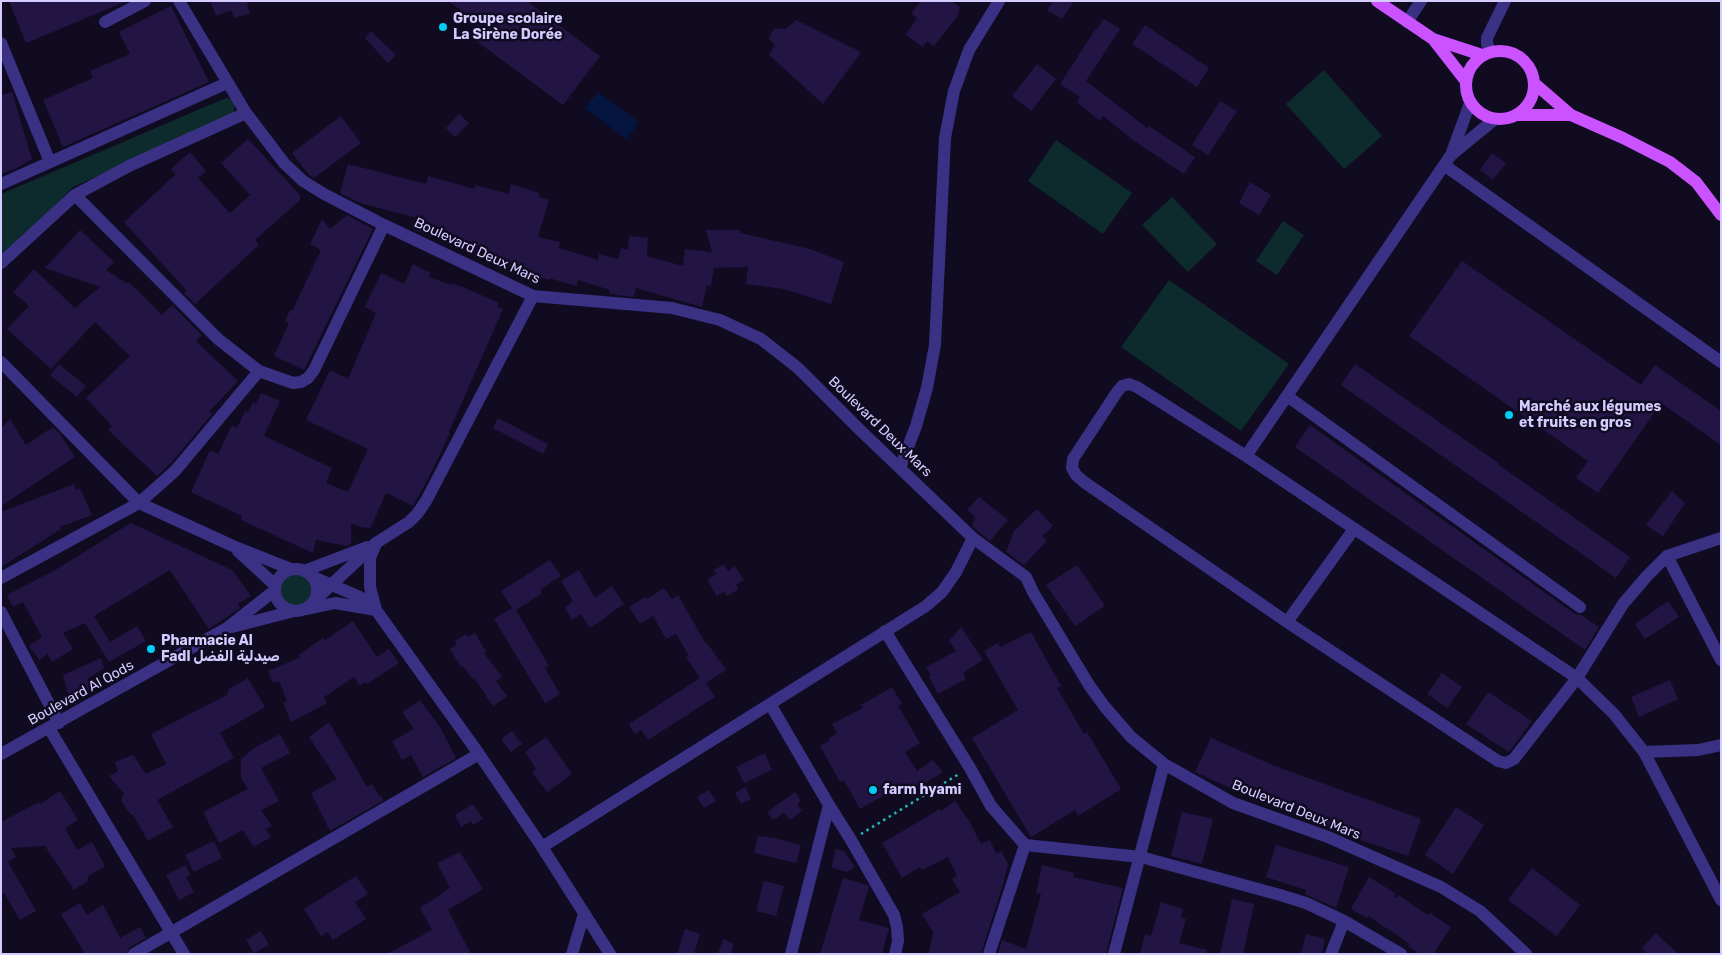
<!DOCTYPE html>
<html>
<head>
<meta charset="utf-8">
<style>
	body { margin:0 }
	#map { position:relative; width:1722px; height:955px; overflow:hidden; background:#100b21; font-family:Rubik,sans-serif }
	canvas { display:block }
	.frame { position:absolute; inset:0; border:2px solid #d4cbff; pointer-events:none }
</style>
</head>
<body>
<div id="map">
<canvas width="1722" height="955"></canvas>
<div class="frame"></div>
</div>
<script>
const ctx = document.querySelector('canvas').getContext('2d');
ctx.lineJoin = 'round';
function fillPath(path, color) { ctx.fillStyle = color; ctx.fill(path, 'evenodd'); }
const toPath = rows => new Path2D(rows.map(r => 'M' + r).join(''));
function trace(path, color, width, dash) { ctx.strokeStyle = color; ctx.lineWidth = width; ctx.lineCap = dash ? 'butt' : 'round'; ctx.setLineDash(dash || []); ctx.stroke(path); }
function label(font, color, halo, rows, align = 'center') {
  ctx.font = font + ' Rubik,"Noto Sans Arabic",sans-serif'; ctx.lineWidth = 5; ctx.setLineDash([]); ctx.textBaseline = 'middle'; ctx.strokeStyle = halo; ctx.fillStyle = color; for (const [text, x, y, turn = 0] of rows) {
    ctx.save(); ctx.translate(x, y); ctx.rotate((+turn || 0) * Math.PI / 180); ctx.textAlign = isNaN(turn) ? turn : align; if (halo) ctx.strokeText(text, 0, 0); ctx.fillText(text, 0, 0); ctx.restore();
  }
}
const green = toPath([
	[1324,70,1382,136,1344,169,1286,104],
	[226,98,234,100,234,111,229,117,73,187,1,260,1,194],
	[1056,140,1132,193,1103,234,1028,181],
	[1172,197,1217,244,1188,272,1142,225],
	[1283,221,1304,235,1277,275,1256,261],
	[1169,280,1289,364,1241,431,1121,347],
	'279 590a16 16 0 1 1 32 0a16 16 0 1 1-32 0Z'
]);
const water = toPath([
	[597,92,639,122,627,139,585,109]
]);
const building = toPath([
	[9,1,127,1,26,43],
	[210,1,251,1,247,4,250,13,234,18,231,10,216,16],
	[448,1,527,1,600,56,563,105,468,35,478,22],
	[921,1,951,1,960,7,957,17,934,46,927,41,923,47,906,35,917,18,911,14],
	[1053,1,1074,1,1062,19,1047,10],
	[171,6,209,82,63,147,43,100,93,78,90,71,130,54,119,32],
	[1104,19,1120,29,1086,81,1147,128,1149,126,1195,157,1184,174,1133,140,1103,116,1100,121,1077,102,1080,97,1060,84,1095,30,1096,30],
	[796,20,861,52,823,104,769,55,775,45,769,39,771,33,775,28,786,29],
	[1145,25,1209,68,1197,87,1132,44],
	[371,31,396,55,388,63,365,38],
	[1037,64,1056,79,1031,111,1012,96],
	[12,92,32,159,17,168,1,174,1,95],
	[1220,101,1237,111,1208,155,1192,145],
	[459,114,469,123,455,137,446,128],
	[341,116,361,143,314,178,309,175,292,153],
	[248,139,300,195,300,200,255,240,259,245,195,304,184,293,186,290,124,222,176,174,171,169,190,152,206,171,198,178,230,213,250,195,221,163],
	[1492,153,1506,163,1493,180,1480,170],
	[348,164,426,184,428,176,474,189,475,185,509,194,511,184,539,193,539,197,549,200,538,237,560,242,559,248,598,260,599,254,618,259,621,248,628,250,629,236,648,238,647,256,683,266,685,249,712,252,706,230,740,230,740,233,810,249,844,262,831,304,784,289,746,284,748,267,714,268,711,286,707,285,702,307,636,288,634,297,616,295,609,293,610,290,578,280,576,286,549,278,549,280,524,273,525,269,469,252,471,244,444,236,442,240,414,230,417,218,360,203,340,193],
	[1250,182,1271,195,1259,215,1239,203],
	[347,215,373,229,304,370,274,356,289,323,285,321,290,310,292,311,321,250,310,244,322,219,330,229],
	[80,230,114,262,106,270,126,283,129,282,162,315,172,305,202,335,196,341,238,381,209,412,212,414,172,462,157,476,108,430,112,426,86,398,130,356,95,322,51,369,7,329,29,306,13,292,34,269,75,308,100,287,45,268],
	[1462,261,1641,385,1655,365,1721,411,1721,445,1661,403,1598,493,1576,478,1588,461,1409,336],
	[413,264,431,273,429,277,451,285,452,283,465,288,499,303,498,307,503,309,449,432,450,433,428,479,413,506,386,493,370,529,365,527,364,528,351,523,351,544,347,546,316,540,313,553,241,520,242,516,191,492,210,450,218,454,232,425,237,428,245,411,248,412,253,402,256,404,261,393,280,401,264,436,332,468,326,483,348,492,368,449,306,420,330,370,348,379,376,313,365,307,381,273,404,284],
	[59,364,86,386,77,397,50,375],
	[1355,364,1500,464,1499,465,1630,557,1616,578,1341,385],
	[498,418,548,444,543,454,493,428],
	[10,419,26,445,53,427,60,434,75,457,1,506,1,428],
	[1310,425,1575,614,1581,615,1599,627,1585,650,1295,447],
	[74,484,76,490,80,488,92,515,60,527,61,529,1,567,1,512],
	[1672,491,1685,503,1663,536,1646,525],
	[979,497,1008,520,990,541,972,526,975,517,967,510],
	[1037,509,1053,526,1042,536,1047,541,1024,565,1006,552,1014,531],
	[131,523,232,570,251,596,238,604,240,608,209,629,170,570,94,616,110,642,137,626,146,641,109,662,85,623,63,633,73,649,52,662,48,654,39,660,29,646,42,637,23,602,13,607,7,595,57,569],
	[550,560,561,576,541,589,541,594,516,610,549,666,545,668,560,694,545,703,494,619,512,608,501,591],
	[724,564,728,571,735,566,744,580,736,585,739,589,727,596,724,592,717,596,707,580,716,574,714,570],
	[1077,565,1105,606,1075,626,1046,585],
	[579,570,595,598,612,586,624,604,606,616,607,617,590,628,581,614,572,620,565,608,573,601,561,581],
	[664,588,672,599,678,595,706,644,707,643,726,670,706,683,715,697,648,740,641,730,635,734,629,724,700,678,686,657,689,656,676,634,666,639,653,616,640,624,629,607,645,597,647,599],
	[1668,601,1679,617,1645,639,1635,624],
	[353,621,377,657,389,649,399,663,367,684,366,682,359,685,354,677,324,697,327,703,291,722,283,703,287,701,279,681,273,683,268,671,301,657,299,655,323,638,325,640],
	[961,627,983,660,963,673,966,679,938,694,929,677,931,676,926,667,956,651,949,641],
	[1031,632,1061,686,1057,688,1084,734,1087,732,1121,789,1078,816,1075,810,1031,837,972,738,1018,710,984,651,998,643,1000,647],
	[475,633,486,652,484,653,502,677,496,681,507,696,493,706,474,678,473,679,463,666,461,667,450,649,457,644,455,641,466,634,468,637],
	[101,658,104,668,87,679,93,688,70,702,63,675],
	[1442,673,1462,687,1447,708,1427,694],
	[248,678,265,707,220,733,234,758,157,800,173,827,148,841,133,815,131,815,121,801,124,794,109,776,118,771,115,762,133,755,146,774,166,764,151,734,227,695,229,689],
	[1670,680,1678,699,1639,717,1631,697],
	[892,687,902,704,898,706,920,743,905,752,917,771,933,760,943,772,910,792,908,787,897,788,860,809,844,780,840,782,820,746,829,741,829,738,837,733,832,724,863,708,861,705],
	[1488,692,1532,721,1509,752,1466,724],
	[420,700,440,727,456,758,423,777,411,755,402,760,392,741,414,729,402,712],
	[329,722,367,787,372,784,380,797,381,796,384,800,330,831,311,793,337,779,309,737],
	[512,731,522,744,511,752,501,739],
	[280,734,290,753,261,768,279,801,261,810,272,826,266,829,271,837,254,847,243,830,219,843,203,812,248,789,241,778,241,759,254,748],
	[546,737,572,774,547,792,532,772,536,769,525,752],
	[1211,738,1275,766,1421,819,1408,856,1340,833,1261,802,1195,772],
	[765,753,772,770,744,783,736,767],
	[745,787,751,799,741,804,735,793],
	[709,790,716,801,704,808,697,797],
	[60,791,78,820,65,828,77,850,92,842,105,866,88,876,88,881,74,890,45,846,11,848,16,857,8,862,36,911,20,920,4,893,1,893,1,822,39,802,40,804],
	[795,792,801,801,797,804,802,811,790,820,784,813,773,820,767,812],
	[955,801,969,821,981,844,990,840,996,854,1001,851,1008,864,1004,881,981,954,929,954,933,932,922,914,960,892,952,879,957,876,948,857,922,870,920,867,902,878,882,843,940,809,941,811],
	[473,804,483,819,473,825,471,821,461,827,455,815],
	[1456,807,1484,825,1453,874,1425,855],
	[1182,812,1213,819,1202,864,1171,856],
	[758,836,775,838,801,845,796,863,754,853],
	[214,841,222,858,194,872,185,855],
	[1276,845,1349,867,1336,908,1305,894,1306,890,1266,877],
	[835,849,844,851,855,867,847,872,832,868],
	[460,852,483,889,448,910,471,954,387,954,432,930,420,908,450,888,437,863],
	[185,865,191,875,186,877,194,892,179,900,166,875],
	[1042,865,1074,873,1073,877,1123,888,1106,954,998,954,1002,940,1026,949,1041,894,1036,893],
	[1532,868,1580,905,1557,936,1508,900],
	[356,876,368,894,355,902,366,919,333,940,328,932,321,936,304,909],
	[1369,877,1395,893,1394,897,1396,898,1398,895,1428,915,1430,913,1451,927,1433,954,1419,954,1408,946,1410,944,1368,916,1367,918,1351,909],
	[843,878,867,885,869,887,859,920,889,928,882,954,820,954],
	[764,881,784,886,776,916,756,911],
	[1232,899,1254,904,1243,954,1220,954],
	[1161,902,1183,909,1181,918,1186,919,1179,943,1207,950,1206,954,1140,954,1145,934,1151,936],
	[80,903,87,915,103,905,120,938,140,927,146,938,130,947,126,954,85,954,61,914],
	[685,929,700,934,694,954,677,954],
	[261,931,269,945,254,953,246,940],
	[1656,933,1678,954,1648,954,1642,948],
	[1306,934,1325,939,1322,954,1301,954],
	[723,939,734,944,730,954,718,954]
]);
const path = toPath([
	[861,834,959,774]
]);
const minor = toPath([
	[179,1,246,113,284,163,303,181,324,194,384,225,533,296,672,308,720,320,761,339,798,368,860,430,973,538,1026,577,1033,592,1089,685,1105,707,1131,737,1164,764,1233,803,1328,837,1441,887,1480,911,1526,954],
	[105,22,145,1],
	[1407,22,1421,1],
	[1,43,50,162],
	[1491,52,1487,44,1487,38,1505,1],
	[1451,155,1495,119],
	[1444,165,1721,362],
	[1,184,227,83],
	[75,195,218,339,259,371,293,383,301,382,308,378,314,370,384,225],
	[1,263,75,195,129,166,246,113],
	[1,362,139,503,233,546,291,569],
	[1287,396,1580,607],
	[1246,456,1451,155,1470,103],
	[900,468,916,426,927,388,935,345,945,138,954,91,969,50,999,1],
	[1721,538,1667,556,1647,576,1623,604,1577,678,1514,759,1506,763,1498,761,1287,622,1084,482,1076,475,1072,468,1073,459,1117,392,1122,386,1129,384,1137,387,1246,456,1577,678,1614,714,1644,752,1721,900],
	[375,546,370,558,370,587,376,610],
	[238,551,275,585],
	[1667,556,1721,660],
	'275 590a21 21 0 1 1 42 0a21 21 0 1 1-42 0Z',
	[304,571,367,547],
	[311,576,362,598,376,610,479,754,542,847,610,954],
	[1,578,139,503,175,471,259,371],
	[314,601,376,543,409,522,417,514,426,501,533,296],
	[307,609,335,603,376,610],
	[1,612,59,723],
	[1287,622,1354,529],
	[232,627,294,611],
	[885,631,970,768,991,806,1025,845,989,954],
	[770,704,829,805,791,954],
	[49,728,184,954],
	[1644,752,1698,750,1721,745],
	[1,754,227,628,274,591],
	[829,805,851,840,894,915,897,927,898,941,895,954],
	[1025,845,1141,857,1280,895,1306,903,1344,921,1401,954],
	[542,847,926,606,942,592,956,572,973,538],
	[134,954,479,754],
	[572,954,584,914],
	[1114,954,1164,764],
	[1331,954,1344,921]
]);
const major = toPath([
	[1377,1,1433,39,1482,55],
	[1433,39,1465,80],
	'1466 85a34 34 0 1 1 68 0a34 34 0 1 1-68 0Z',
	[1534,83,1571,115,1623,138,1670,162,1696,182,1721,215],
	[1517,115,1571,115]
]);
const markers = [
	[443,27,5,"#00cdf6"],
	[1509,415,5,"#00cdf6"],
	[151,649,5,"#00cdf6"],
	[873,790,5,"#00cdf6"]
];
const poiNames = [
	["Groupe scolaire",453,19],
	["La Sirène Dorée",453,35],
	["Marché aux légumes",1519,407],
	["et fruits en gros",1519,423],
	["Pharmacie Al",161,641],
	["Fadl صيدلية الفضل",161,657],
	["farm hyami",883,790]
];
const streetNames = [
	["Boulevard Deux Mars",477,251,25],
	["Boulevard Deux Mars",880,427,44],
	["Boulevard Al Qods",81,693,-29],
	["Boulevard Deux Mars",1296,810,22]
];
fillPath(green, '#0d2b2c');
fillPath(water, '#041640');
fillPath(building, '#221544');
trace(path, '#22bbbc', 2.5, [2.5, 4]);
trace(minor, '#3a3185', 12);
trace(major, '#ca52ff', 12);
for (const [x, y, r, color] of markers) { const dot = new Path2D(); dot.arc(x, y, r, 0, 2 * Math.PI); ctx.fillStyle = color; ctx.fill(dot); trace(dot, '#100b21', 2); }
label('bold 14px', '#d4cbff', '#100b21', poiNames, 'left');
label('14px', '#d4cbff', '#100b21', streetNames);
</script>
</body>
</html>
